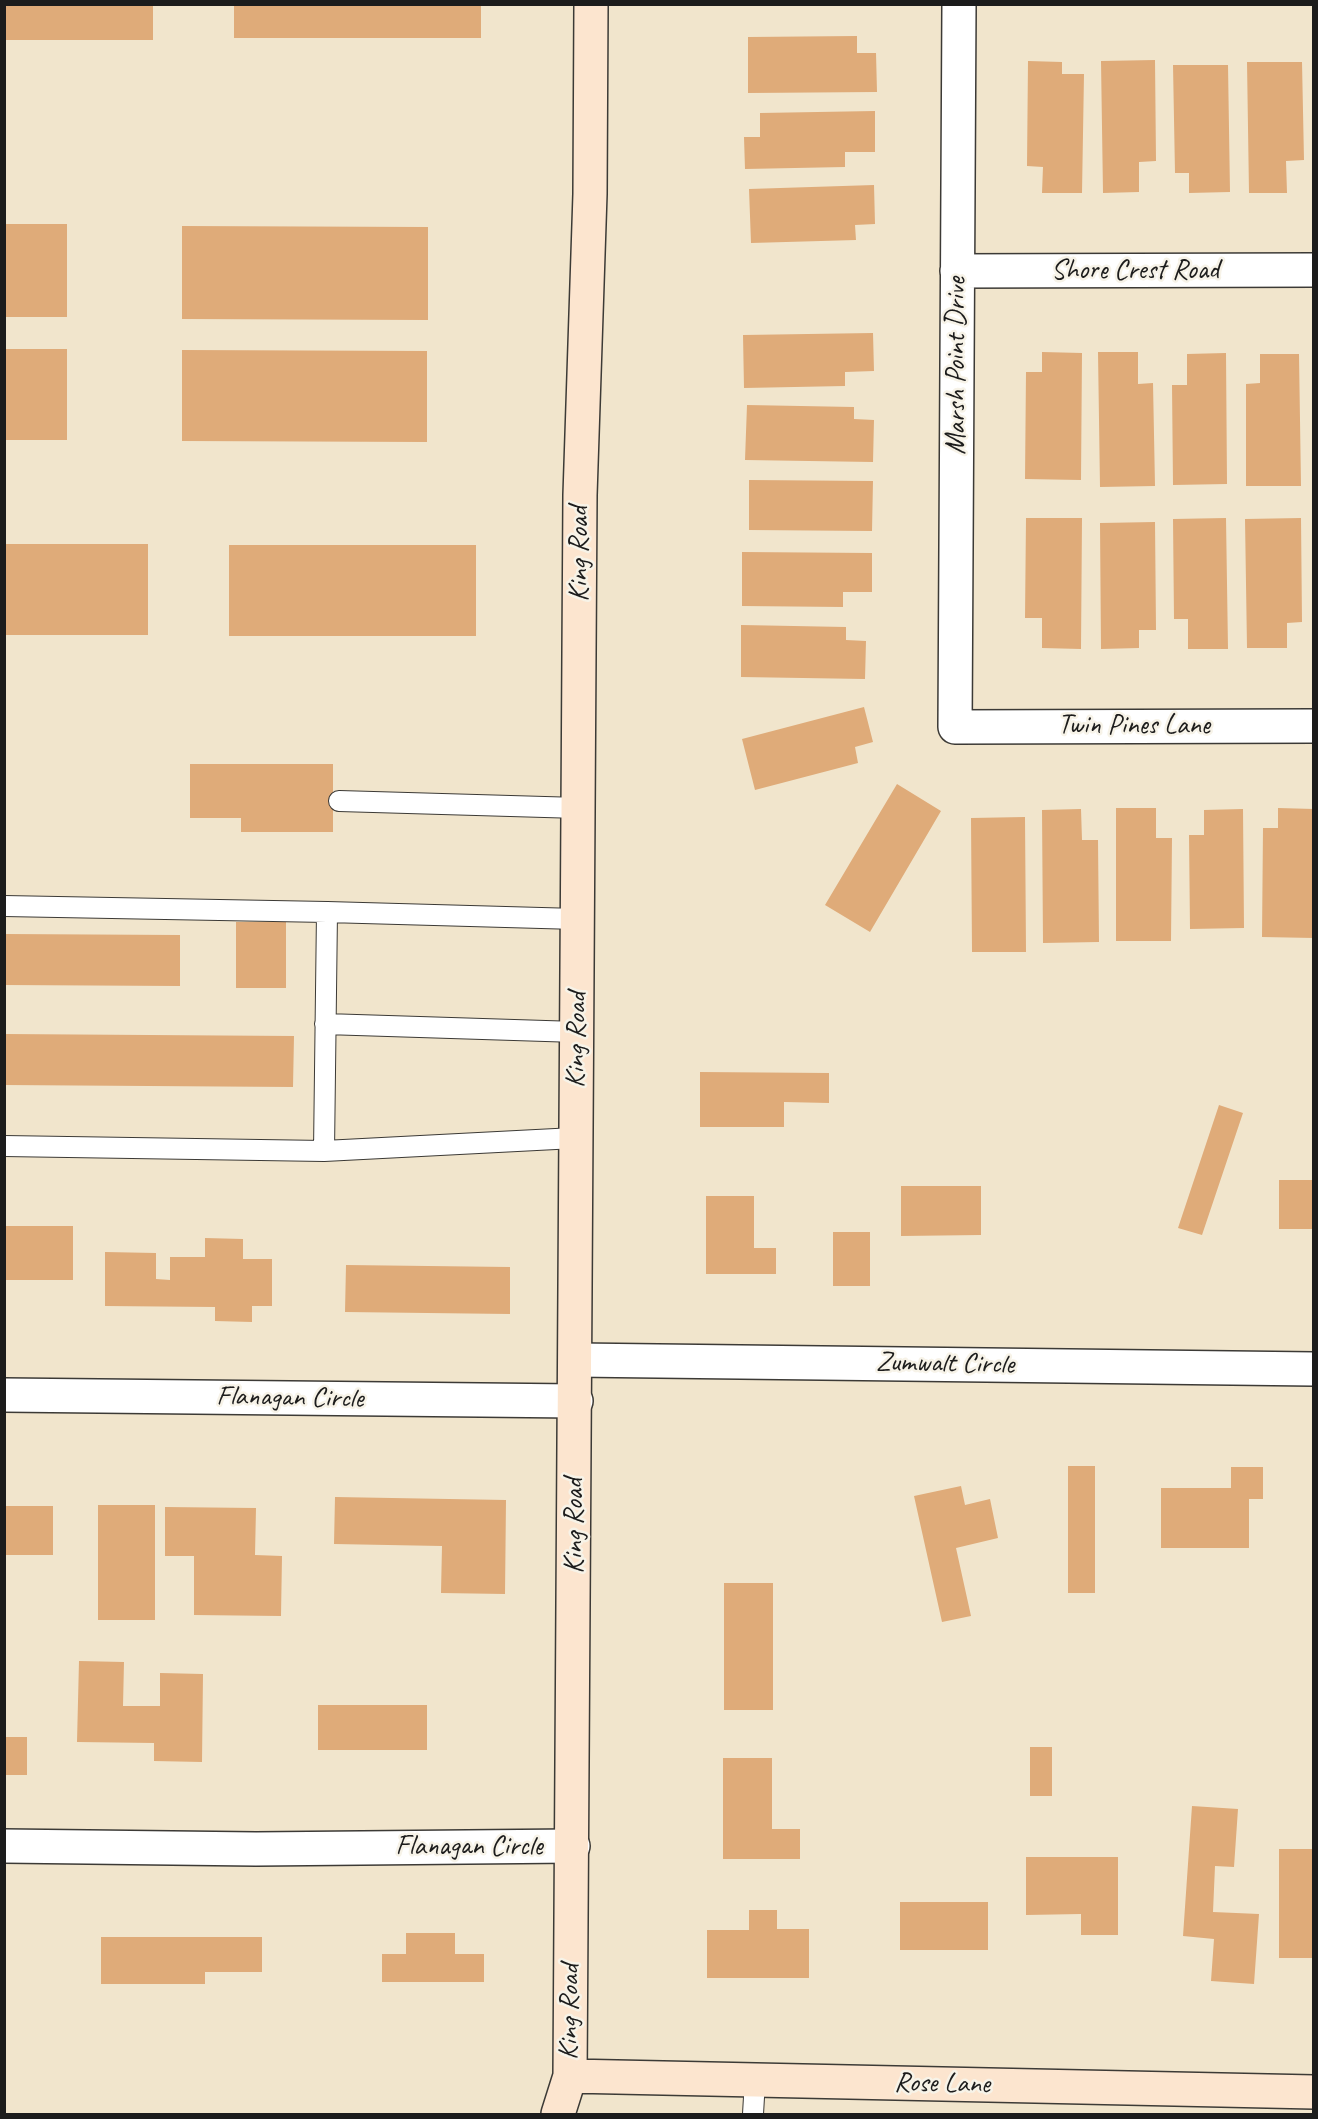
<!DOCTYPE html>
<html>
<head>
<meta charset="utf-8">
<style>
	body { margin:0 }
	#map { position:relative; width:1318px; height:2119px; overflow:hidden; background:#f1e5cc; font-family:Caveat,sans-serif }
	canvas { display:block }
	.frame { position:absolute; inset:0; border:6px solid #1c1c1c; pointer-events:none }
</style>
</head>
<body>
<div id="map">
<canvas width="1318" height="2119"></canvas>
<div class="frame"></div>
</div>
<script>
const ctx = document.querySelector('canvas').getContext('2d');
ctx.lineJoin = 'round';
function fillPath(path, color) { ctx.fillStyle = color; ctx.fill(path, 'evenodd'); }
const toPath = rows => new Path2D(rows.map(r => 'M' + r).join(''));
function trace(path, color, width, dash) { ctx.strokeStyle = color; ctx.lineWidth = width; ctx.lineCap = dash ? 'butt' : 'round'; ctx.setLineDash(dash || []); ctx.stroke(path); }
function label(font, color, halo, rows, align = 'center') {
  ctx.font = font + ' Caveat,sans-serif'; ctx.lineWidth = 5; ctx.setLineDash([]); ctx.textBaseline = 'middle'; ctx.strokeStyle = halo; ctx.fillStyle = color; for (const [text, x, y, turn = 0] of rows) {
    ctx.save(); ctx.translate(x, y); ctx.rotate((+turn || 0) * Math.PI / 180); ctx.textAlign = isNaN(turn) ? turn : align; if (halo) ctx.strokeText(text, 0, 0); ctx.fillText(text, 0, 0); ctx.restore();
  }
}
const building = toPath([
	[4,4,153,4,153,40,4,40],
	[234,4,481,4,481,38,234,38],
	[857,36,857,53,876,53,877,92,748,93,748,37],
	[1155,60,1156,161,1139,162,1139,192,1103,193,1101,61],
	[1028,61,1062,62,1062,74,1084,74,1082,193,1042,193,1043,167,1027,166],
	[1247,62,1302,62,1304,160,1286,161,1287,193,1249,193],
	[1173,65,1228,65,1230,192,1189,193,1189,173,1175,173],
	[875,111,875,152,845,152,845,167,745,169,744,137,760,137,760,113],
	[874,185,875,224,855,225,856,240,751,243,749,189],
	[4,224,67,224,67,317,4,317],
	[182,226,428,227,428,320,182,319],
	[873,333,874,371,845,372,845,386,744,388,743,335],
	[4,349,67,349,67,440,4,440],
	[182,350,427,351,427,442,182,441],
	[1042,352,1082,353,1081,480,1025,479,1026,372,1042,372],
	[1098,352,1138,352,1138,384,1153,383,1155,486,1100,487],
	[1226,353,1227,484,1173,485,1172,385,1187,385,1187,354],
	[1260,354,1299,354,1301,486,1246,486,1246,384,1260,383],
	[747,405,854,407,854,419,874,420,873,462,745,460],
	[749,480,873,481,872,531,749,530],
	[1026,518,1082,518,1081,649,1042,648,1042,618,1025,618],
	[1226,518,1228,649,1188,649,1188,619,1174,619,1173,519],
	[1301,518,1302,622,1287,623,1287,648,1247,648,1245,519],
	[1155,522,1156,630,1139,630,1139,648,1101,649,1100,523],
	[4,544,148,544,148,635,4,635],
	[229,545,476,545,476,636,229,636],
	[742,552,872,553,872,592,843,592,843,607,742,606],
	[741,625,846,627,846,640,866,641,865,679,741,677],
	[864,707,873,742,855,747,858,763,755,790,742,739],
	[190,764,333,764,333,832,241,832,241,818,190,818],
	[897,784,941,811,870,932,825,905],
	[1116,808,1156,808,1156,838,1172,838,1171,941,1116,941],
	[1278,808,1314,809,1314,938,1262,937,1263,828,1278,828],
	[1081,809,1082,840,1098,840,1099,942,1043,943,1042,810],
	[1243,809,1244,928,1190,929,1189,835,1204,835,1204,810],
	[1025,817,1026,952,972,952,971,818],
	[236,922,286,922,286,988,236,988],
	[4,934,180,935,180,986,4,985],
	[4,1034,294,1036,293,1087,4,1085],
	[700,1072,829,1073,829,1103,784,1102,784,1127,700,1127],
	[1219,1105,1243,1113,1202,1235,1178,1228],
	[1279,1180,1314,1180,1314,1229,1279,1229],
	[901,1186,981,1186,981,1235,901,1236],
	[706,1196,754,1196,754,1248,776,1248,776,1274,706,1274],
	[4,1226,73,1226,73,1280,4,1280],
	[833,1232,870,1232,870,1286,833,1286],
	[205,1238,243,1239,243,1259,272,1259,272,1306,252,1306,252,1322,215,1321,215,1307,105,1306,105,1252,156,1253,156,1279,170,1280,170,1257,205,1257],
	[346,1265,510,1267,510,1314,345,1312],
	[1068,1466,1095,1466,1095,1593,1068,1593],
	[1231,1467,1263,1467,1263,1499,1249,1499,1249,1548,1161,1548,1161,1488,1231,1488],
	[961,1486,965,1505,990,1499,998,1538,956,1548,971,1616,942,1622,914,1496],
	[335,1497,506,1500,505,1594,441,1593,442,1546,334,1544],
	[98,1505,155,1505,155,1620,98,1620],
	[4,1506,53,1506,53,1555,4,1555],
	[165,1507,256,1508,255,1555,282,1556,281,1616,194,1615,194,1556,165,1556],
	[724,1583,773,1583,773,1710,724,1710],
	[79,1661,124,1662,123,1706,160,1706,160,1673,203,1674,202,1762,154,1761,154,1743,77,1742],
	[318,1705,427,1705,427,1750,318,1750],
	[4,1737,27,1737,27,1775,4,1775],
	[1030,1747,1052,1747,1052,1796,1030,1796],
	[723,1758,772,1758,772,1829,800,1829,800,1859,723,1859],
	[1192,1806,1238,1809,1234,1867,1215,1866,1213,1912,1259,1914,1254,1984,1211,1981,1214,1939,1183,1936],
	[1279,1849,1314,1849,1314,1958,1279,1958],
	[1026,1857,1118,1857,1118,1935,1081,1935,1081,1914,1026,1915],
	[900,1902,988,1902,988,1950,900,1950],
	[749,1910,777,1910,777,1929,809,1929,809,1978,707,1978,707,1930,749,1930],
	[406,1933,455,1933,455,1954,484,1954,484,1982,382,1982,382,1954,406,1954],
	[101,1937,262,1937,262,1972,205,1972,205,1984,101,1984]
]);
const lane = toPath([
	[339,801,579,808],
	[4,906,327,912,324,1151],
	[327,912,577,919],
	[325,1024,577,1032],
	[4,1146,324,1151,575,1138],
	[753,2114,755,2080]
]);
const street = toPath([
	[959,4,955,727,1314,726],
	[957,271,1314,270],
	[576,1360,1314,1369],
	[4,1395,576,1401],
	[4,1846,256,1849,573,1846]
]);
const secondary = toPath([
	[570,2076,1314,2092],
	[558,2114,570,2076,580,495,590,194,591,4]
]);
const streetNames = [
	["Shore Crest Road",1135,271],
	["Marsh Point Drive",957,366,-90],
	["King Road",580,554,-90],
	["Twin Pines Lane",1134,726],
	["King Road",577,1040,-89],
	["Zumwalt Circle",945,1364,1],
	["Flanagan Circle",290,1398,1],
	["King Road",575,1526,-90],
	["Flanagan Circle",469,1847],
	["King Road",570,2012,-89],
	["Rose Lane",942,2084,1]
];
fillPath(building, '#dfab79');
trace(lane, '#3c3a36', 22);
trace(street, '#3c3a36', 36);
trace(secondary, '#3c3a36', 36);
trace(lane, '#fff', 20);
trace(street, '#fff', 33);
trace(secondary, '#fce5cf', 33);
label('28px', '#1c1c1c', '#f7f3e8', streetNames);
</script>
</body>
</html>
